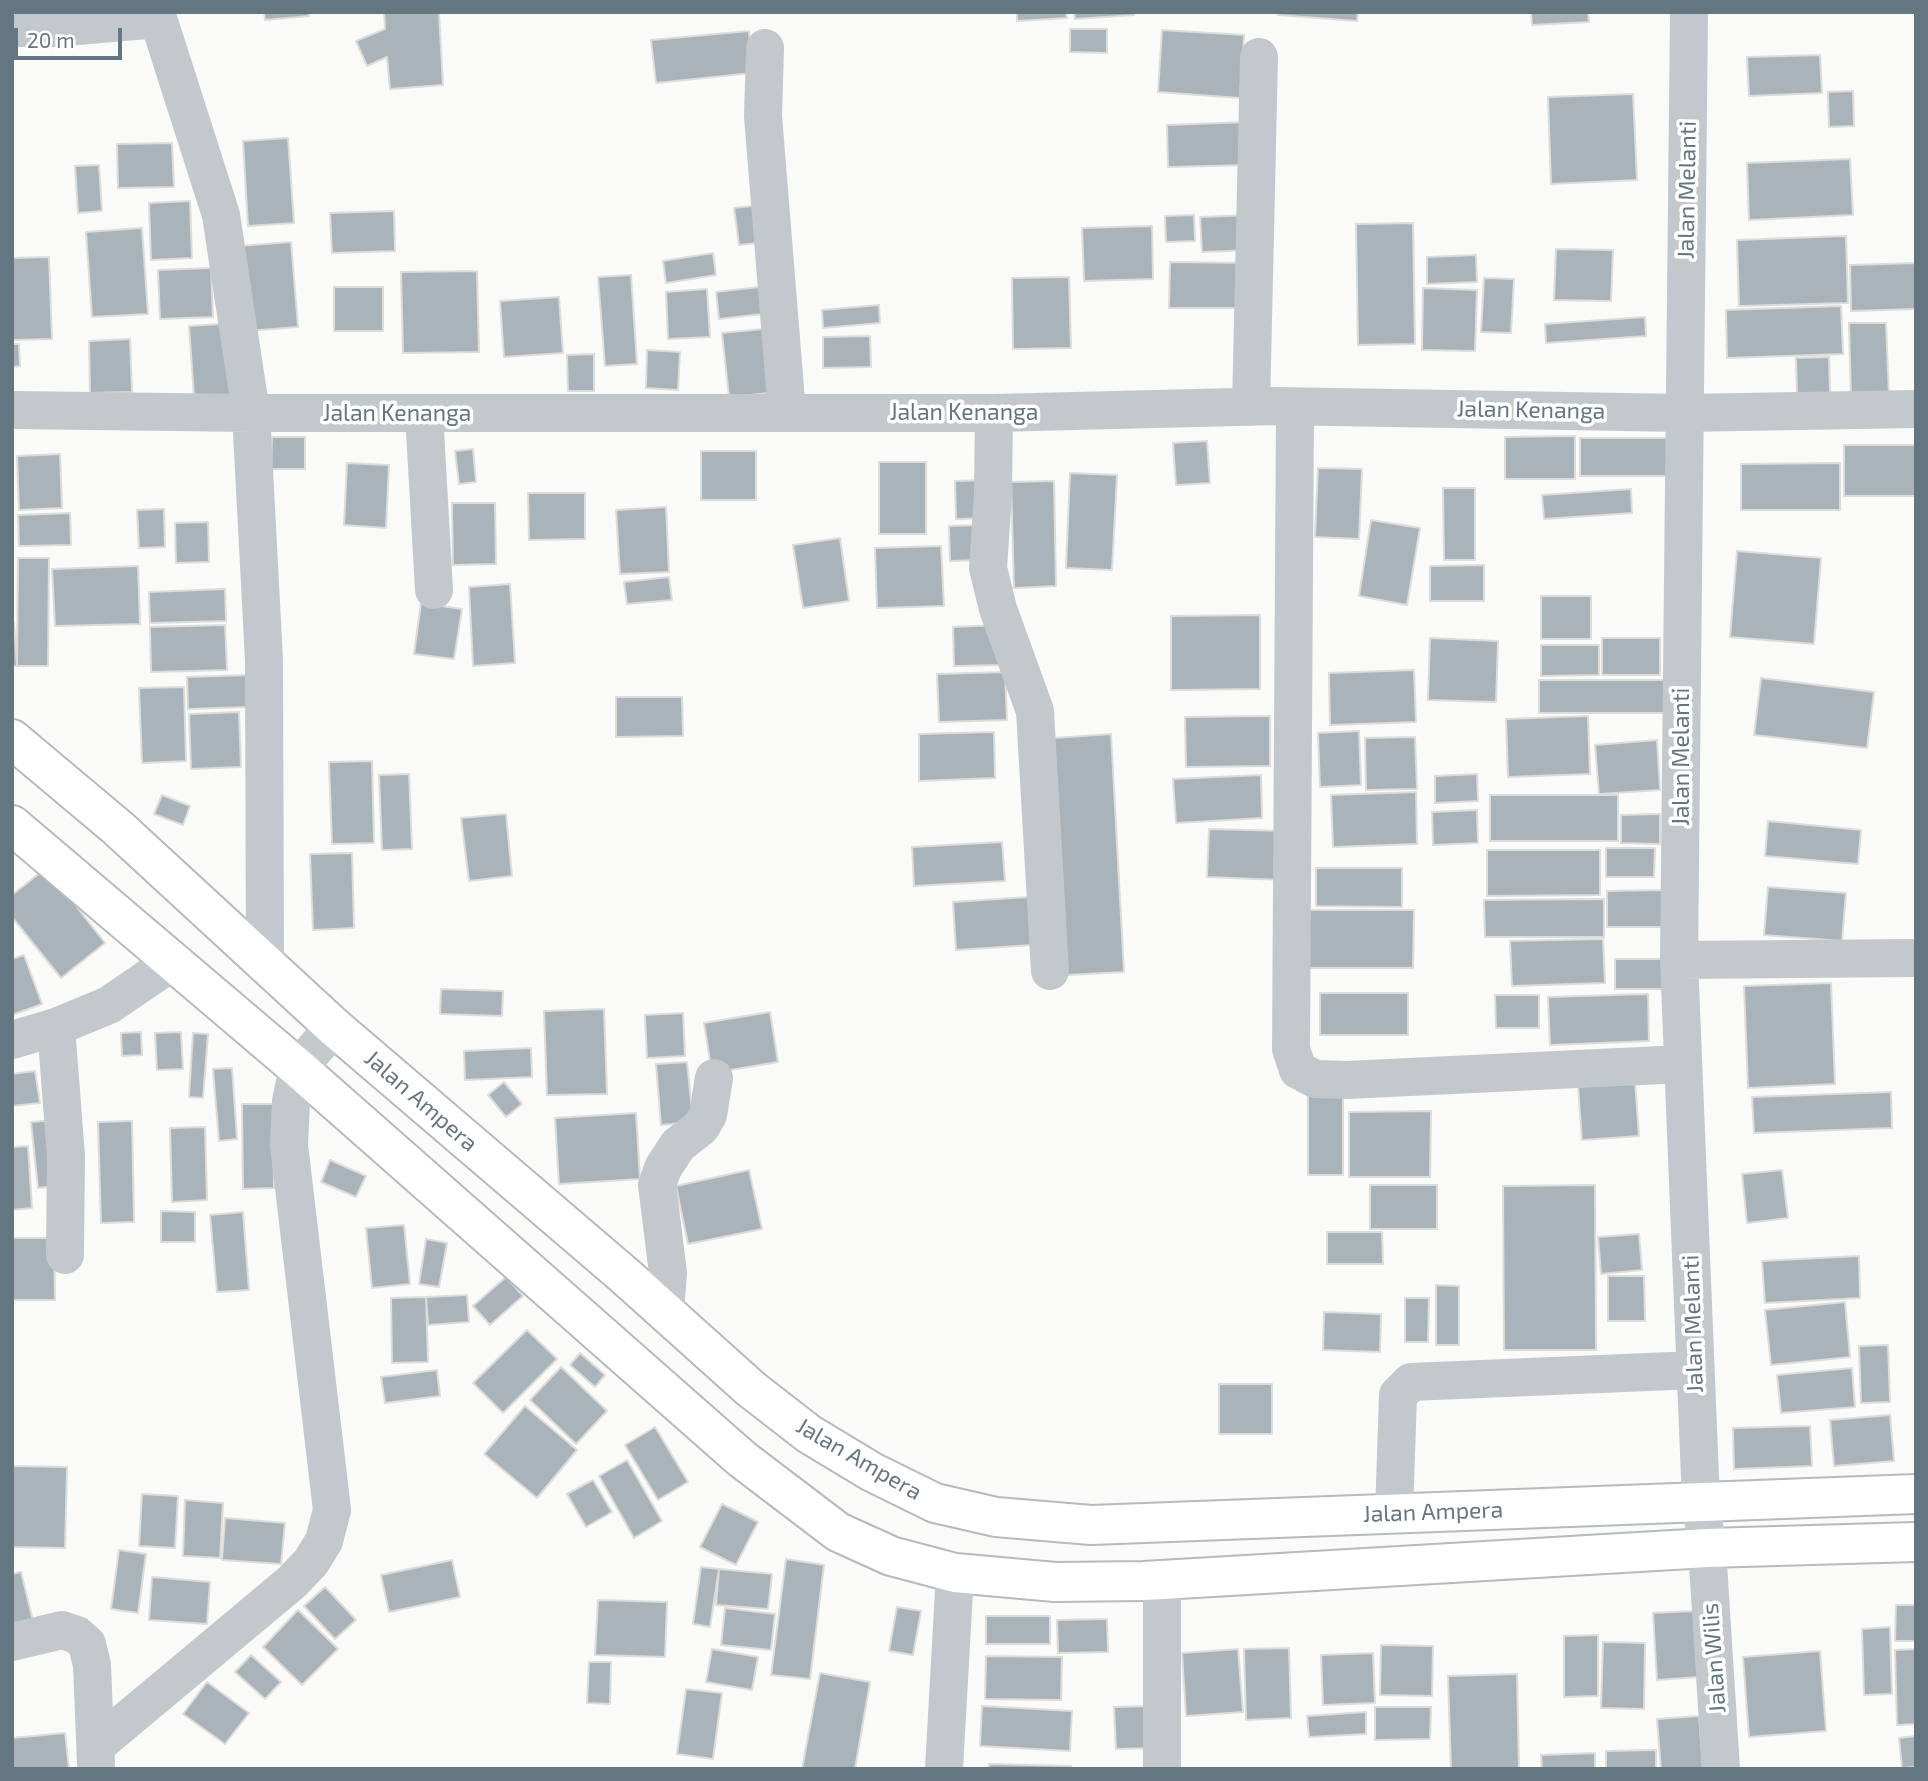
<!DOCTYPE html>
<html>
<head>
<meta charset="utf-8">
<style>
	body { margin:0 }
	#map { position:relative; width:1928px; height:1781px; overflow:hidden; background:#fafaf8; font-family:"Exo 2",sans-serif }
	canvas { display:block }
	.frame { position:absolute; inset:0; border:14px solid #657683; pointer-events:none }
	.scale { position:absolute; left:14px; top:28px; width:108px; height:32px; box-sizing:border-box; border:4px solid #657683; border-top:0; padding-left:9px; font-size:21px; line-height:24px; white-space:nowrap; color:#657683; -webkit-text-stroke:5px #fff; paint-order:stroke }
</style>
</head>
<body>
<div id="map">
<canvas width="1928" height="1781"></canvas>
<div class="frame"></div>
<div class="scale">20 m</div>
</div>
<script>
const ctx = document.querySelector('canvas').getContext('2d');
ctx.lineJoin = 'round';
function fillPath(path, color) { ctx.fillStyle = color; ctx.fill(path, 'evenodd'); }
const toPath = rows => new Path2D(rows.map(r => 'M' + r).join(''));
function trace(path, color, width, dash) { ctx.strokeStyle = color; ctx.lineWidth = width; ctx.lineCap = dash ? 'butt' : 'round'; ctx.setLineDash(dash || []); ctx.stroke(path); }
function label(font, color, halo, rows, align = 'center') {
  ctx.font = font + ' "Exo 2",sans-serif'; ctx.lineWidth = 7; ctx.setLineDash([]); ctx.textBaseline = 'middle'; ctx.strokeStyle = halo; ctx.fillStyle = color; for (const [text, x, y, turn = 0] of rows) {
    ctx.save(); ctx.translate(x, y); ctx.rotate((+turn || 0) * Math.PI / 180); ctx.textAlign = isNaN(turn) ? turn : align; if (halo) ctx.strokeText(text, 0, 0); ctx.fillText(text, 0, 0); ctx.restore();
  }
}
const building = toPath([
	[264,12,308,12,309,16,265,20,264,12],
	[384,12,439,12,443,85,390,89,387,57,367,66,356,41,385,29,384,12],
	[1017,12,1066,12,1067,18,1017,21,1017,12],
	[1074,12,1133,12,1134,15,1075,19,1074,12],
	[1279,12,1358,12,1357,21,1278,15,1279,12],
	[1531,12,1588,12,1589,22,1532,25,1531,12],
	[1070,29,1107,29,1107,53,1070,52,1070,29],
	[1162,30,1244,35,1240,98,1158,92,1162,30],
	[749,31,752,73,656,83,651,40,749,31],
	[1820,55,1822,93,1749,96,1747,57,1820,55],
	[1853,91,1854,126,1829,127,1828,92,1853,91],
	[1633,94,1637,180,1551,184,1548,97,1633,94],
	[1248,122,1249,165,1168,167,1167,125,1248,122],
	[288,138,294,223,248,226,243,141,288,138],
	[172,143,174,187,118,188,117,144,172,143],
	[1850,159,1853,215,1749,220,1747,163,1850,159],
	[99,165,102,211,78,213,75,166,99,165],
	[190,201,192,258,151,260,149,203,190,201],
	[760,205,765,242,739,245,734,208,760,205],
	[394,211,395,251,332,253,330,213,394,211],
	[1194,215,1195,241,1166,242,1165,216,1194,215],
	[1251,215,1251,250,1202,252,1200,217,1251,215],
	[1413,223,1415,344,1358,345,1356,224,1413,223],
	[1152,226,1153,279,1084,281,1082,228,1152,226],
	[142,228,148,314,92,317,86,232,142,228],
	[1846,236,1848,303,1739,306,1737,240,1846,236],
	[291,242,298,327,247,331,239,246,291,242],
	[1556,249,1613,250,1611,301,1554,300,1556,249],
	[713,253,716,275,666,283,663,261,713,253],
	[1476,255,1477,282,1427,284,1427,257,1476,255],
	[49,257,52,339,12,340,12,258,49,257],
	[1170,262,1250,263,1249,308,1169,308,1170,262],
	[1916,263,1916,309,1851,311,1850,265,1916,263],
	[211,268,213,317,160,319,158,270,211,268],
	[477,271,479,352,403,353,401,272,477,271],
	[631,275,637,364,605,366,598,277,631,275],
	[1069,277,1071,348,1013,349,1012,278,1069,277],
	[1484,278,1514,279,1511,333,1481,332,1484,278],
	[768,286,771,313,719,319,716,292,768,286],
	[334,287,383,287,383,331,334,331,334,287],
	[1423,288,1477,290,1475,351,1422,350,1423,288],
	[707,289,710,337,668,339,666,292,707,289],
	[559,297,563,353,504,357,500,301,559,297],
	[879,305,880,323,823,328,822,310,879,305],
	[1841,306,1843,354,1727,358,1726,310,1841,306],
	[1645,317,1646,336,1546,343,1545,324,1645,317],
	[236,323,241,394,194,397,189,326,236,323],
	[1849,323,1886,323,1889,396,1851,398,1849,323],
	[773,328,780,392,729,397,722,333,773,328],
	[870,336,871,367,823,368,823,337,870,336],
	[130,339,132,392,90,393,89,341,130,339],
	[12,344,19,344,20,366,12,367,12,344],
	[647,350,680,352,678,390,646,388,647,350],
	[594,354,594,391,568,391,567,355,594,354],
	[1829,357,1830,393,1797,394,1796,358,1829,357],
	[1575,436,1575,479,1505,479,1505,437,1575,436],
	[272,437,305,437,305,469,271,469,272,437],
	[1580,438,1671,438,1671,476,1580,476,1580,438],
	[1207,441,1210,483,1176,485,1173,443,1207,441],
	[1844,445,1916,445,1916,496,1844,496,1844,445],
	[473,449,476,482,459,484,455,451,473,449],
	[701,451,756,451,756,500,701,500,701,451],
	[60,454,62,508,19,510,17,456,60,454],
	[879,462,926,462,926,534,879,534,879,462],
	[347,463,389,465,386,528,344,525,347,463],
	[1840,463,1840,510,1741,510,1741,464,1840,463],
	[1318,468,1362,469,1359,539,1315,537,1318,468],
	[1070,473,1117,475,1112,570,1066,568,1070,473],
	[987,480,988,518,956,519,955,481,987,480],
	[1054,481,1056,586,1014,588,1011,482,1054,481],
	[1443,488,1475,488,1475,560,1444,560,1443,488],
	[1631,489,1632,513,1544,519,1542,495,1631,489],
	[528,493,585,493,585,539,529,540,528,493],
	[452,503,495,503,496,564,453,565,452,503],
	[666,507,669,572,620,574,616,510,666,507],
	[164,509,165,547,139,548,137,510,164,509],
	[70,513,71,545,19,546,18,515,70,513],
	[1371,520,1420,528,1407,605,1359,596,1371,520],
	[208,522,209,562,176,563,175,523,208,522],
	[981,525,983,560,950,561,949,526,981,525],
	[840,538,849,601,803,608,793,545,840,538],
	[941,546,944,606,877,608,875,548,941,546],
	[1737,551,1821,558,1814,644,1730,637,1737,551],
	[18,558,49,558,48,666,17,666,18,558],
	[1484,565,1484,601,1430,601,1430,566,1484,565],
	[138,566,140,624,55,626,52,569,138,566],
	[669,577,672,600,627,604,624,582,669,577],
	[510,584,515,663,473,666,469,587,510,584],
	[225,589,226,621,150,623,149,592,225,589],
	[1541,596,1591,596,1591,639,1541,639,1541,596],
	[421,603,462,609,454,659,414,654,421,603],
	[1260,615,1260,689,1171,690,1171,616,1260,615],
	[12,623,14,623,17,666,12,666,12,623],
	[225,625,227,670,151,672,150,627,225,625],
	[998,625,1000,665,954,666,953,627,998,625],
	[1430,638,1498,641,1496,702,1428,700,1430,638],
	[1602,638,1660,638,1660,675,1602,675,1602,638],
	[1541,645,1599,645,1599,675,1541,676,1541,645],
	[1414,670,1416,722,1330,725,1329,673,1414,670],
	[1005,672,1007,720,939,722,937,674,1005,672],
	[249,675,250,707,188,709,187,677,249,675],
	[1761,678,1874,692,1867,748,1754,735,1761,678],
	[1539,680,1667,680,1667,713,1539,713,1539,680],
	[184,687,186,761,142,763,139,688,184,687],
	[616,697,682,697,683,736,616,737,616,697],
	[239,712,241,767,191,769,189,714,239,712],
	[1270,716,1270,766,1186,767,1185,717,1270,716],
	[1588,716,1590,774,1508,777,1506,719,1588,716],
	[1359,731,1361,785,1320,787,1318,733,1359,731],
	[994,732,995,778,919,781,919,734,994,732],
	[1111,734,1124,972,1067,975,1054,738,1111,734],
	[1415,737,1417,789,1366,790,1365,738,1415,737],
	[1657,740,1660,790,1599,794,1595,745,1657,740],
	[372,761,374,843,332,844,329,762,372,761],
	[409,774,412,849,382,850,379,775,409,774],
	[1477,774,1478,801,1435,803,1435,776,1477,774],
	[1261,775,1262,818,1176,823,1173,779,1261,775],
	[1416,792,1417,844,1333,847,1331,795,1416,792],
	[162,795,190,806,183,825,154,814,162,795],
	[1490,795,1618,795,1618,841,1490,841,1490,795],
	[1477,810,1478,843,1433,845,1432,812,1477,810],
	[506,814,512,876,469,881,461,818,506,814],
	[1660,814,1660,844,1621,843,1621,815,1660,814],
	[1768,821,1861,830,1858,864,1765,856,1768,821],
	[1209,829,1285,831,1283,880,1207,877,1209,829],
	[1002,842,1005,881,914,886,912,847,1002,842],
	[1606,848,1655,848,1654,877,1606,877,1606,848],
	[1487,850,1600,850,1600,895,1487,896,1487,850],
	[352,853,354,928,313,930,310,854,352,853],
	[46,868,105,943,61,978,12,917,12,895,46,868],
	[1316,868,1402,868,1402,907,1316,906,1316,868],
	[1768,887,1846,893,1842,941,1764,935,1768,887],
	[1662,890,1663,927,1607,927,1607,891,1662,890],
	[1029,897,1032,945,956,950,953,902,1029,897],
	[1604,899,1604,937,1485,937,1484,900,1604,899],
	[1306,910,1414,910,1413,968,1306,968,1306,910],
	[1603,939,1605,983,1512,986,1510,941,1603,939],
	[24,955,42,1004,12,1015,12,959,24,955],
	[1615,959,1665,959,1664,989,1615,989,1615,959],
	[1831,983,1835,1084,1748,1088,1744,986,1831,983],
	[441,989,503,991,502,1016,440,1014,441,989],
	[1320,993,1408,993,1408,1035,1320,1035,1320,993],
	[1648,994,1649,1041,1550,1045,1548,997,1648,994],
	[1495,995,1539,995,1539,1028,1496,1028,1495,995],
	[604,1009,607,1094,547,1095,544,1011,604,1009],
	[770,1012,778,1062,712,1073,704,1023,770,1012],
	[683,1013,685,1056,647,1058,645,1015,683,1013],
	[141,1032,142,1055,122,1056,121,1033,141,1032],
	[181,1032,183,1069,157,1070,155,1033,181,1032],
	[193,1033,208,1034,203,1098,189,1097,193,1033],
	[531,1048,532,1077,465,1080,464,1051,531,1048],
	[687,1062,693,1122,661,1125,656,1064,687,1062],
	[232,1068,237,1139,219,1141,213,1069,232,1068],
	[35,1071,40,1103,12,1106,12,1074,35,1071],
	[504,1082,522,1104,506,1117,488,1095,504,1082],
	[1635,1082,1639,1136,1582,1140,1578,1086,1635,1082],
	[1891,1092,1892,1128,1754,1133,1752,1097,1891,1092],
	[1308,1093,1343,1093,1343,1175,1308,1175,1308,1093],
	[242,1104,273,1104,274,1188,243,1189,242,1104],
	[1431,1111,1430,1177,1349,1177,1349,1112,1431,1111],
	[636,1113,640,1179,559,1184,555,1118,636,1113],
	[54,1120,61,1185,38,1188,31,1122,54,1120],
	[132,1121,134,1222,101,1223,98,1122,132,1121],
	[205,1127,207,1200,172,1202,170,1128,205,1127],
	[28,1146,32,1208,12,1210,12,1147,28,1146],
	[330,1160,366,1176,356,1197,321,1182,330,1160],
	[749,1170,762,1229,688,1244,676,1186,749,1170],
	[1782,1170,1788,1218,1747,1223,1742,1174,1782,1170],
	[1370,1185,1437,1185,1437,1229,1370,1229,1370,1185],
	[1595,1185,1596,1350,1504,1350,1503,1186,1595,1185],
	[161,1211,195,1212,195,1242,161,1242,161,1211],
	[243,1212,249,1290,217,1292,210,1215,243,1212],
	[404,1225,410,1284,372,1288,366,1228,404,1225],
	[1327,1232,1382,1232,1383,1264,1327,1264,1327,1232],
	[1639,1234,1642,1270,1601,1274,1598,1237,1639,1234],
	[12,1238,54,1238,55,1300,12,1300,12,1238],
	[426,1239,447,1243,439,1287,419,1284,426,1239],
	[1859,1256,1860,1298,1765,1303,1762,1261,1859,1256],
	[1608,1276,1644,1276,1645,1321,1608,1321,1608,1276],
	[506,1277,523,1296,490,1325,473,1306,506,1277],
	[1436,1285,1459,1286,1459,1345,1436,1345,1436,1285],
	[467,1295,469,1322,428,1325,426,1297,467,1295],
	[426,1297,428,1362,392,1363,391,1298,426,1297],
	[1405,1298,1429,1298,1428,1342,1405,1342,1405,1298],
	[1845,1302,1850,1357,1771,1365,1765,1310,1845,1302],
	[1324,1312,1381,1314,1380,1352,1323,1350,1324,1312],
	[527,1330,557,1359,503,1413,473,1383,527,1330],
	[1888,1345,1890,1402,1861,1403,1859,1346,1888,1345],
	[580,1353,605,1375,595,1387,570,1365,580,1353],
	[561,1367,607,1411,576,1444,530,1400,561,1367],
	[1852,1368,1855,1407,1781,1413,1777,1375,1852,1368],
	[437,1370,440,1396,385,1403,381,1377,437,1370],
	[1219,1384,1272,1384,1272,1434,1219,1434,1219,1384],
	[525,1406,577,1450,537,1498,484,1454,525,1406],
	[1890,1415,1894,1461,1834,1466,1830,1420,1890,1415],
	[1810,1426,1812,1466,1734,1469,1733,1428,1810,1426],
	[655,1427,688,1482,658,1500,625,1445,655,1427],
	[627,1460,662,1521,634,1538,599,1476,627,1460],
	[13,1466,67,1467,65,1548,12,1547,13,1466],
	[593,1480,612,1512,586,1527,567,1494,593,1480],
	[142,1494,178,1496,175,1548,139,1546,142,1494],
	[185,1500,223,1503,220,1558,183,1556,185,1500],
	[722,1504,758,1522,736,1565,700,1547,722,1504],
	[225,1518,285,1523,281,1564,222,1560,225,1518],
	[119,1550,146,1554,138,1613,111,1609,119,1550],
	[786,1559,824,1565,810,1679,771,1675,786,1559],
	[452,1560,460,1597,389,1612,381,1575,452,1560],
	[701,1567,719,1569,710,1627,693,1624,701,1567],
	[719,1569,772,1574,768,1609,716,1605,719,1569],
	[21,1572,35,1629,12,1635,12,1574,21,1572],
	[152,1577,210,1582,207,1624,149,1620,152,1577],
	[325,1587,356,1620,335,1639,304,1606,325,1587],
	[598,1600,667,1602,665,1657,595,1655,598,1600],
	[1896,1605,1916,1605,1916,1641,1895,1641,1896,1605],
	[897,1607,921,1611,913,1655,889,1651,897,1607],
	[725,1608,775,1614,771,1650,721,1645,725,1608],
	[298,1610,338,1649,302,1685,263,1647,298,1610],
	[1694,1611,1698,1677,1657,1680,1653,1613,1694,1611],
	[986,1616,1050,1616,1050,1644,986,1644,986,1616],
	[1107,1619,1108,1652,1058,1653,1057,1620,1107,1619],
	[1890,1627,1892,1694,1864,1695,1862,1629,1890,1627],
	[1598,1635,1598,1696,1564,1697,1564,1636,1598,1635],
	[1603,1642,1645,1643,1644,1709,1601,1708,1603,1642],
	[1381,1645,1433,1646,1432,1696,1380,1695,1381,1645],
	[1289,1648,1291,1718,1246,1720,1244,1649,1289,1648],
	[712,1649,758,1657,752,1690,706,1682,712,1649],
	[1238,1649,1243,1712,1186,1716,1182,1653,1238,1649],
	[1916,1649,1916,1724,1897,1725,1895,1650,1916,1649],
	[1820,1651,1826,1731,1749,1737,1743,1657,1820,1651],
	[1373,1653,1375,1703,1323,1705,1321,1655,1373,1653],
	[251,1655,281,1682,265,1699,235,1672,251,1655],
	[986,1656,1062,1657,1061,1700,985,1699,986,1656],
	[589,1662,611,1662,610,1704,587,1703,589,1662],
	[820,1673,870,1682,855,1769,802,1769,820,1673],
	[1517,1674,1519,1769,1451,1769,1448,1676,1517,1674],
	[207,1682,249,1713,225,1744,183,1714,207,1682],
	[686,1689,722,1693,713,1759,677,1754,686,1689],
	[982,1706,1072,1711,1070,1751,980,1746,982,1706],
	[1154,1706,1155,1748,1116,1749,1114,1707,1154,1706],
	[1375,1707,1431,1707,1430,1739,1375,1740,1375,1707],
	[1366,1712,1366,1734,1309,1737,1307,1716,1366,1712],
	[1699,1716,1703,1769,1661,1769,1657,1719,1699,1716],
	[65,1733,69,1769,12,1769,12,1738,65,1733],
	[1916,1736,1916,1767,1902,1768,1899,1738,1916,1736],
	[1656,1750,1656,1769,1606,1769,1606,1751,1656,1750],
	[1595,1753,1595,1769,1542,1769,1541,1755,1595,1753],
	[989,1764,1071,1766,1071,1769,989,1769,989,1764]
]);
const minor = toPath([
	[156,12,221,215,251,413,264,660,265,964],
	[1689,12,1679,960,1701,1502,1707,1548,1721,1769],
	[12,28,54,28,158,19],
	[765,48,763,116,787,413],
	[1251,407,1259,57],
	[1295,407,1291,1049,1298,1070,1315,1079,1347,1080,1683,1064],
	[12,410,251,413,994,413,1276,406,1683,413,1916,409],
	[424,413,434,590],
	[994,413,993,494,988,568,998,609,1035,711,1050,971],
	[1679,960,1916,958],
	[56,1027,66,1156,65,1255],
	[12,1040,56,1027,109,1005,172,962],
	[665,1312,668,1273,657,1185,663,1168,678,1145,701,1127,708,1115,714,1078],
	[1394,1514,1398,1395,1411,1382,1695,1370],
	[1162,1580,1162,1769],
	[12,1642,62,1630,77,1635,87,1644,92,1665,96,1764],
	[97,1745,292,1582,311,1562,324,1541,332,1510,289,1145,291,1101,298,1068,334,1027],
	[944,1769,955,1573]
]);
const major = toPath([
	[12,739,118,828,334,1027,624,1275,751,1389,809,1434,872,1472,935,1503,996,1517,1091,1525,1916,1494],
	[12,825,298,1068,742,1459,838,1532,891,1556,955,1573,1055,1582,1144,1581,1707,1548,1916,1542]
]);
const streetNames = [
	["Jalan Melanti",1687,190,-89],
	["Jalan Kenanga",1531,410,1],
	["Jalan Kenanga",964,412],
	["Jalan Kenanga",397,413],
	["Jalan Melanti",1681,757,-90],
	["Jalan Ampera",421,1101,41],
	["Jalan Melanti",1693,1324,-92],
	["Jalan Ampera",859,1459,30],
	["Jalan Ampera",1433,1512,-2],
	["Jalan Wilis",1714,1658,-94]
];
fillPath(building, '#aab3b9');
trace(building, '#dcdcda', 2);
trace(major, '#b5babe', 42);
trace(minor, '#c3c8cc', 38);
trace(major, '#fff', 38);
label('23px', '#657683', '#fff', streetNames);
</script>
</body>
</html>
